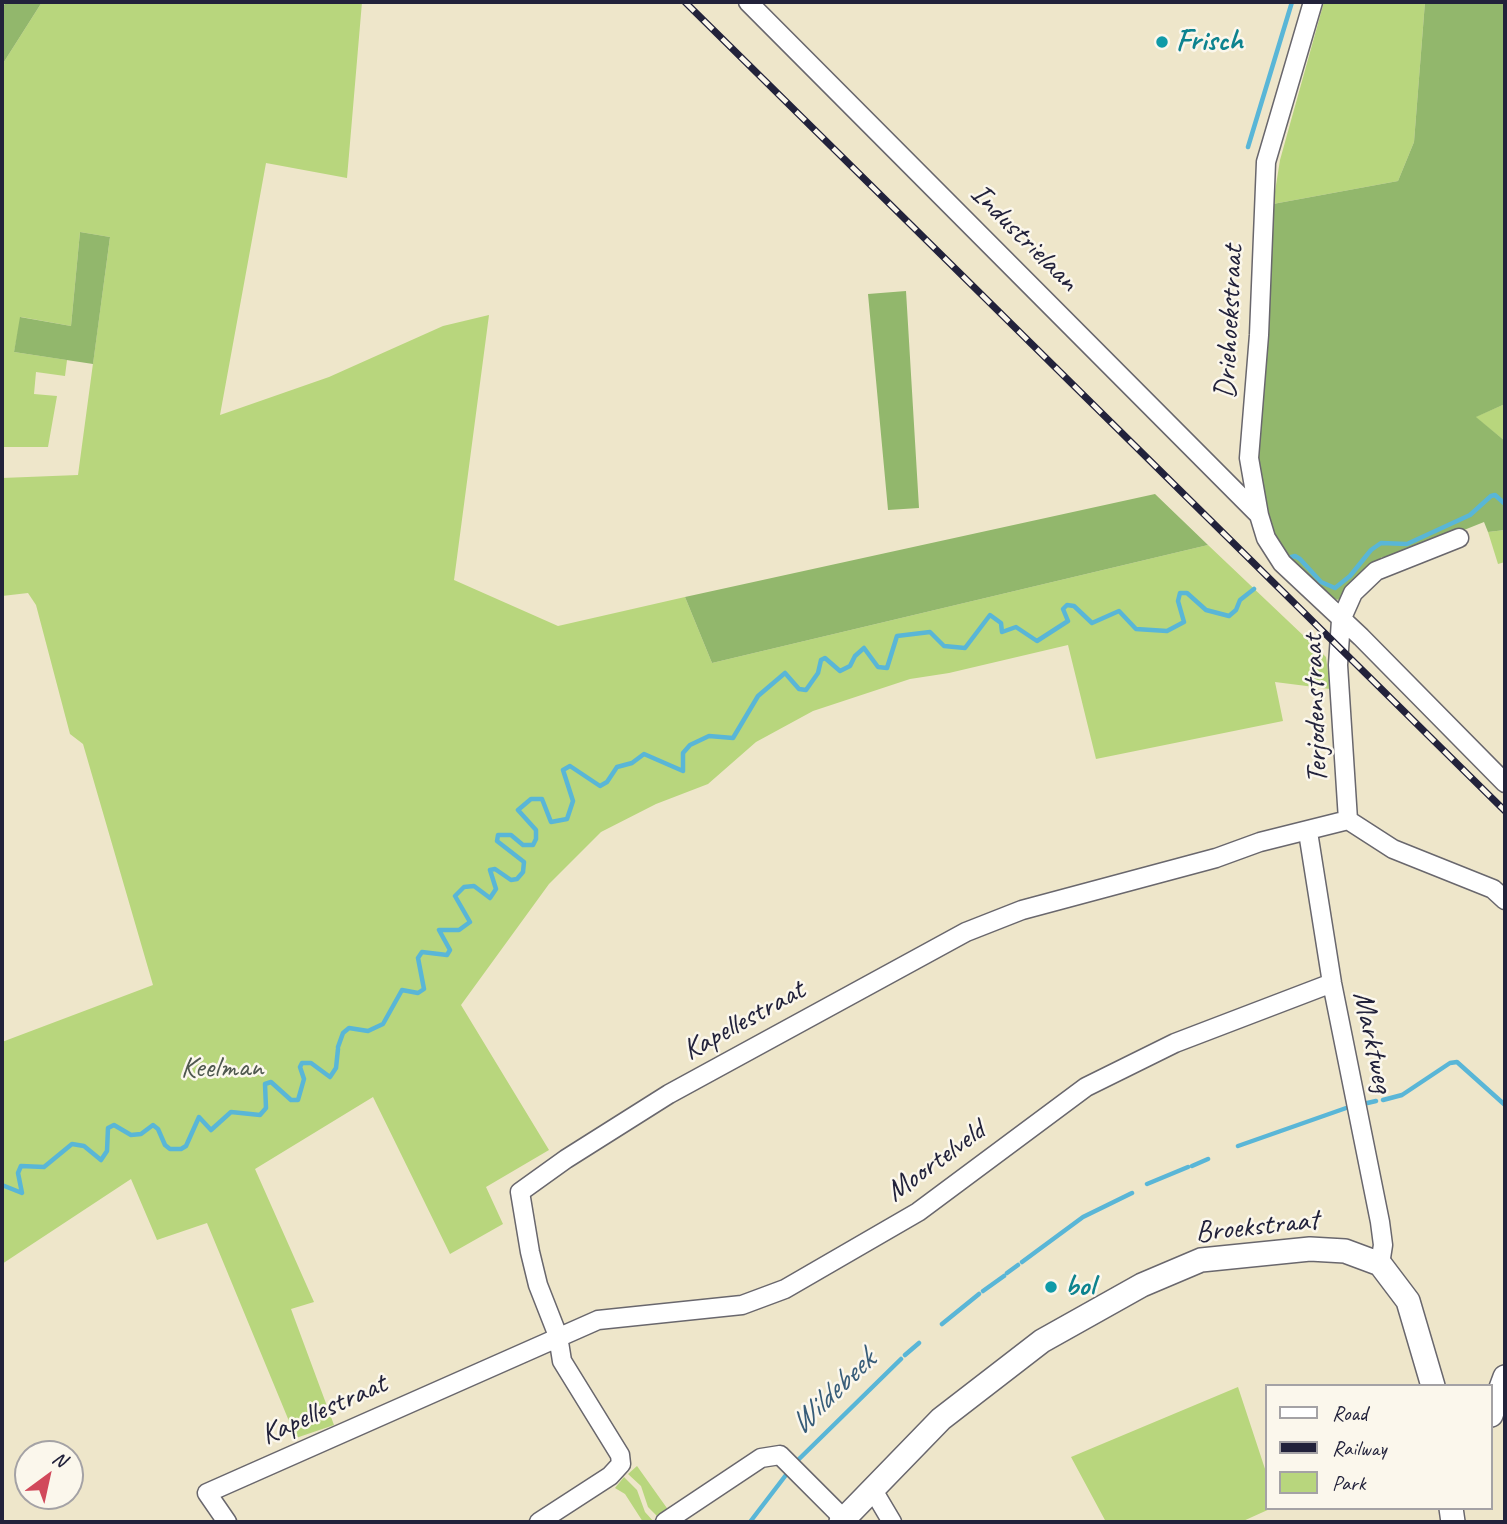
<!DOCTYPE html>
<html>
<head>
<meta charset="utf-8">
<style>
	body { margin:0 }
	#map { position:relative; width:1507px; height:1524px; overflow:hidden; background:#eee6ca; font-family:Caveat,sans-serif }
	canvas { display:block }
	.frame { position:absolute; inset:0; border:4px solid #22223b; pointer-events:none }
	.legend { position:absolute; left:1265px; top:1384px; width:228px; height:126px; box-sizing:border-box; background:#fbf7ec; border:2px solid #a4a2a5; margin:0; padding:9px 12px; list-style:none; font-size:21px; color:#22223b }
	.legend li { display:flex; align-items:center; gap:14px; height:35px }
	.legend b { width:35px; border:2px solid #a4a2a5 }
	.north { position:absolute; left:14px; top:1440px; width:70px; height:70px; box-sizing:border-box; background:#fbf7ec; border:2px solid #a4a2a5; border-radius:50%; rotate:33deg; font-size:19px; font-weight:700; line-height:28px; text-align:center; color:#22223b }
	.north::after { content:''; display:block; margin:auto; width:24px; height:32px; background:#d1495b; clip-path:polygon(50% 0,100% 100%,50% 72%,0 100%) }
</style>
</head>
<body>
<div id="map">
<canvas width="1507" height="1524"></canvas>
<div class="frame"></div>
<ul class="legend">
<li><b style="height:9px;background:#fff"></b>Road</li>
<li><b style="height:9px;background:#22223b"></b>Railway</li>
<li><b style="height:19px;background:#b8d67d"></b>Park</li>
</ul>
<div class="north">N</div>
</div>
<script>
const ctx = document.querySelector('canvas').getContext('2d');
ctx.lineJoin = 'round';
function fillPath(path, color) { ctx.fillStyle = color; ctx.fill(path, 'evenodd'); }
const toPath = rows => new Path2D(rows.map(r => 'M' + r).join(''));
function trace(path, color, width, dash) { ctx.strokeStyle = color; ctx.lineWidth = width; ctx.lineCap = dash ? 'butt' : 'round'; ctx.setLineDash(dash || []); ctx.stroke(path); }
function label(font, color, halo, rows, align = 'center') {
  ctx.font = font + ' Caveat,sans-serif'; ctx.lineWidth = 5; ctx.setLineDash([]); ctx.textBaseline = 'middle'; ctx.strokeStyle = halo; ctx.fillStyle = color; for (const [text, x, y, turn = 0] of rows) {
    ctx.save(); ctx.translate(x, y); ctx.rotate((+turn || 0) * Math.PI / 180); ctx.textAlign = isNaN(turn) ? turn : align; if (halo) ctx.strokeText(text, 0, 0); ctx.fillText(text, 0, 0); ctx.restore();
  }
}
const green = toPath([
	[42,2,362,2,347,178,266,163,220,415,329,377,443,326,489,315,454,580,558,626,685,597,712,663,1208,545,1326,657,1330,689,1275,682,1283,721,1096,759,1068,645,949,673,910,679,813,711,756,742,708,784,656,804,601,832,549,884,461,1005,549,1150,486,1187,503,1224,450,1254,373,1097,255,1169,314,1302,291,1309,334,1425,296,1438,207,1223,157,1240,131,1179,2,1264,2,1042,153,985,83,744,70,734,36,605,28,593,2,596,2,478,78,475,110,237,80,232,71,326,21,317,14,352,67,360,65,376,36,372,34,394,57,396,48,447,2,447,2,65],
	[1324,2,1425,2,1414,142,1398,181,1273,204,1280,160],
	[1505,404,1505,441,1475,417],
	[1505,530,1505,562,1498,564,1488,532],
	[1238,1387,1267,1475,1267,1508,1272,1508,1241,1522,1106,1522,1071,1457],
	[637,1466,669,1511,658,1517,648,1507,641,1486,628,1474],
	[624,1477,637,1490,645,1512,654,1522,643,1522,625,1494,615,1488]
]);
const forest = toPath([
	[6,2,42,2,2,65,2,8],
	[1425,2,1505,2,1505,404,1476,417,1505,441,1505,530,1488,532,1484,522,1394,558,1382,557,1365,571,1342,600,1328,599,1280,551,1260,500,1256,464,1273,204,1398,181,1414,142],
	[80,232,110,237,93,364,14,352,20,317,71,326],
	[906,291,919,508,888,510,868,294],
	[1155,494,1208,545,712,663,685,597]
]);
const stream = toPath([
	[1248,147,1292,2],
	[1288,558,1295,556,1300,559,1321,582,1335,588,1350,576,1371,550,1381,543,1407,544,1470,515,1491,496,1495,495,1505,504],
	[338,1047,343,1033,349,1028,368,1031,383,1024,402,990,418,993,424,989,418,958,422,952,447,955,450,950,439,930,459,930,470,922,455,896,464,887,474,886,490,898,496,889,490,870,495,869,511,880,517,879,523,872,524,862,497,841,498,835,511,835,523,845,533,845,536,839,536,830,518,810,531,799,542,799,551,822,567,819,573,801,563,770,570,766,600,786,607,782,617,767,632,763,644,754,683,771,683,753,690,745,709,736,733,738,758,696,785,673,799,689,806,690,818,673,821,660,825,658,840,671,850,666,855,656,864,648,878,667,887,668,897,636,930,632,944,646,965,648,990,615,1001,623,1002,632,1016,627,1037,641,1068,621,1063,609,1067,605,1074,606,1092,623,1119,611,1136,629,1167,631,1184,622,1178,601,1180,593,1187,593,1206,610,1229,616,1236,610,1240,600,1254,589],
	[1383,1100,1402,1095,1450,1063,1457,1062,1505,1105],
	[1363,1104,1376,1101],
	[1238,1146,1349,1107],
	[1192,1166,1208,1159],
	[1147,1184,1188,1167],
	[2,1185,22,1193,18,1173,21,1166,44,1167,72,1144,84,1146,101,1160,107,1151,108,1128,114,1125,131,1135,141,1134,153,1125,158,1129,165,1145,170,1149,181,1149,186,1146,199,1117,211,1130,231,1112,260,1115,266,1108,265,1084,271,1082,291,1100,298,1100,304,1079,300,1067,302,1063,311,1063,330,1077,336,1068,338,1049],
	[1022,1262,1083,1217,1132,1193],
	[1007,1273,1018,1265],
	[983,1291,1004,1276],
	[942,1324,979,1294],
	[905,1355,919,1343],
	[797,1461,901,1359],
	[750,1522,789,1471]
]);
const minor = toPath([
	[748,2,1259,515],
	[1313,2,1266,162,1259,335,1249,458,1259,515,1266,538,1282,563,1361,637,1505,783],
	[1348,820,1338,665,1341,620,1353,593,1376,571,1459,538],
	[1308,832,1332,983,1380,1222,1383,1245,1380,1264],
	[873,1490,892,1522],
	[227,1522,207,1493,598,1320,742,1305,785,1289,918,1212,1086,1087,1175,1043,1332,983],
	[539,1522,610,1476,621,1464,620,1455,562,1361,558,1336,538,1285,530,1252,520,1192,566,1159,669,1094,966,932,1022,910,1216,858,1260,842,1348,820,1393,849,1493,889,1505,900],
	[665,1522,761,1458,780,1455,844,1519]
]);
const tertiary = toPath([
	[1491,1415,1505,1377],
	[1451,1508,1453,1522],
	[841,1522,941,1419,1042,1341,1142,1285,1201,1260,1310,1249,1345,1251,1380,1264,1408,1301,1433,1386]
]);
const rail = toPath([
	[685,2,1505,811]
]);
const markers = [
	[1162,42,7,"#0f9aa8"],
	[1051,1287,7,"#0f9aa8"]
];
const cultureNames = [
	["Frisch",1176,42],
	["bol",1065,1287]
];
const streetNames = [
	["Industrielaan",1024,238,45],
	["Driehoekstraat",1230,322,-87],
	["Terjodenstraat",1316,709,-92],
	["Kapellestraat",744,1021,-29],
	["Marktweg",1372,1042,78],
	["Moortelveld",936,1162,-36],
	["Broekstraat",1257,1227,-6],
	["Kapellestraat",324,1410,-24]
];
const parkNames = [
	["Keelman",222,1068]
];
const waterNames = [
	["Wildebeek",833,1393,-44]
];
fillPath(green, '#b8d67d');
fillPath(forest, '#92b76c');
trace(stream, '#59b6d7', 4.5);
trace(minor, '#69676d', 21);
trace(tertiary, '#69676d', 26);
trace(minor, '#fff', 18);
trace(tertiary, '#fff', 23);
trace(rail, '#22223b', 7);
trace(rail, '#fbf7ec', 4.5, [13]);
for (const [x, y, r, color] of markers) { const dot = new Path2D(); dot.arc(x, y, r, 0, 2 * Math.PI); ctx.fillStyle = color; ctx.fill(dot); trace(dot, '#fbf7ec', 2.5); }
label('bold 30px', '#0d838f', '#fbf7ec', cultureNames, 'left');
label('30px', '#22223b', '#fbf7ec', streetNames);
label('30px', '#4f584f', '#fbf7ec', parkNames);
label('italic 32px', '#385d79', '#fbf7ec', waterNames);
</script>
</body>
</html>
